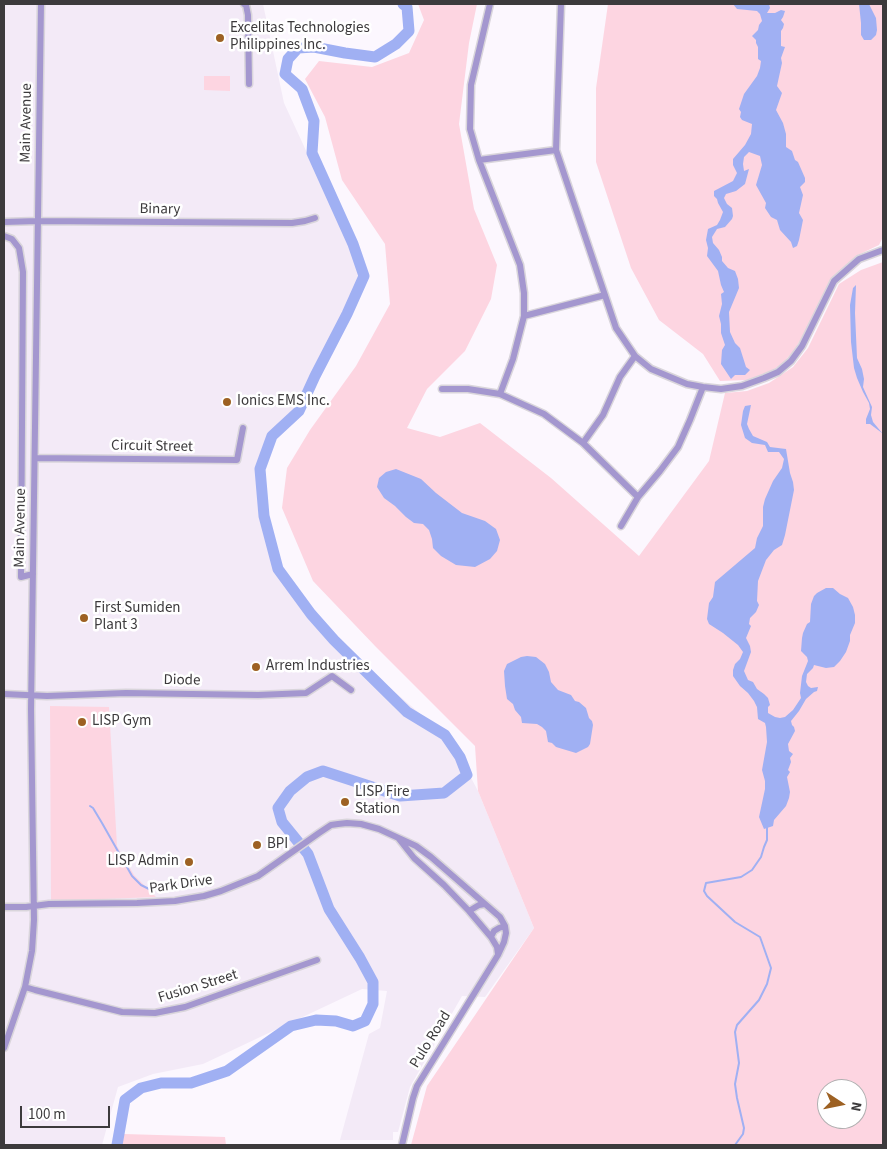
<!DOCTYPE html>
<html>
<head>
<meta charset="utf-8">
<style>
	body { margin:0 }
	#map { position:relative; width:887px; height:1149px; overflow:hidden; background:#fcf7fe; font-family:"Source Sans 3",sans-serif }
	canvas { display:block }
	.frame { position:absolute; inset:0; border:5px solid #3c3a3c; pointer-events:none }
	.north { position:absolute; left:817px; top:1079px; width:50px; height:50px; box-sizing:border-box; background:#fff; border:1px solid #b1b0b1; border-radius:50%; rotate:101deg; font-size:14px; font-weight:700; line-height:20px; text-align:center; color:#3c3a3c }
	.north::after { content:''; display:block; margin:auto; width:18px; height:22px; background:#9d6123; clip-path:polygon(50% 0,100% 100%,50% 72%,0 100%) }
	.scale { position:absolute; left:20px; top:1106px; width:90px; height:22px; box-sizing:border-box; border:2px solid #3c3a3c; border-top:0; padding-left:6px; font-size:15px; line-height:18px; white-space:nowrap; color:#3c3a3c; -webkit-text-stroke:4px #fff; paint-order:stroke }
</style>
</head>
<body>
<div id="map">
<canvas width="887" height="1149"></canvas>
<div class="frame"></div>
<div class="north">N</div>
<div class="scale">100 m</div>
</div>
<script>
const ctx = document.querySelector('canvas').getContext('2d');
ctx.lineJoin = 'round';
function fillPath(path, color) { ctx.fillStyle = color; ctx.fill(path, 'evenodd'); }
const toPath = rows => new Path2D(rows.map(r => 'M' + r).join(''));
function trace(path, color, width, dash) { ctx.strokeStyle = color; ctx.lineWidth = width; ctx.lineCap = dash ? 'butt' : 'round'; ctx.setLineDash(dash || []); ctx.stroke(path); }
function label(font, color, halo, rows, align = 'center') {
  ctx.font = font + ' "Source Sans 3",sans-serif'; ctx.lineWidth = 5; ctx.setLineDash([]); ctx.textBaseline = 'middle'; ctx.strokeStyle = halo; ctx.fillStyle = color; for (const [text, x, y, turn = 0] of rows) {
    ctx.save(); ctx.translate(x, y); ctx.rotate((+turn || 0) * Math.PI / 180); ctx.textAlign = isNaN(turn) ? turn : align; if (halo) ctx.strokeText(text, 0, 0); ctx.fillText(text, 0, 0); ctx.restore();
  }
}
const built = toPath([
	[4,4,263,4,284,103,364,276,347,314,315,376,299,411,272,436,260,469,264,516,278,569,311,614,334,640,445,735,460,757,478,791,534,928,485,997,462,996,410,1087,398,1132,393,1132,393,1140,340,1140,369,1034,380,1028,387,991,362,989,203,1064,153,1074,118,1087,102,1145,4,1145]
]);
const green = toPath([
	[418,4,477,4,469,43,459,124,474,209,497,265,491,299,465,351,427,389,407,428,440,437,480,423,551,478,639,556,709,461,725,393,747,391,769,383,793,367,808,348,839,284,861,270,883,262,883,1145,411,1145,427,1086,534,928,478,791,475,746,376,647,313,581,282,508,287,468,310,430,356,366,390,304,385,244,342,180,325,117,305,79,319,61,372,67,409,53,424,20],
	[827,1089,857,1089,857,1119,827,1119],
	[608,4,883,4,883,237,879,245,856,256,831,279,801,339,793,352,781,365,762,376,747,380,720,381,703,354,659,320,631,268,596,162,596,88],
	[204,76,230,76,230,91,204,90],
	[50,706,109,707,117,846,134,875,156,897,51,901],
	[124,1134,225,1137,226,1145,121,1145]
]);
const water = toPath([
	[733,4,769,4,770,8,767,13,775,13,781,10,785,11,783,17,781,20,784,24,783,28,781,31,781,46,785,47,781,58,782,63,777,86,782,93,776,110,783,123,786,134,786,147,792,151,795,160,798,162,805,178,805,182,800,187,803,195,799,213,803,220,799,240,797,246,793,248,791,242,780,230,777,220,771,217,765,208,766,203,756,185,762,165,760,156,749,152,744,157,743,164,744,171,749,169,745,184,736,191,726,194,724,198,727,204,732,208,733,216,732,219,725,227,717,229,712,237,713,243,719,250,722,257,722,261,728,268,735,271,738,279,739,288,729,312,730,332,735,343,740,348,746,367,750,370,745,375,735,375,731,379,721,364,722,350,725,345,721,333,721,324,719,316,722,304,721,294,724,292,721,285,718,271,707,256,708,248,706,240,708,229,717,225,720,220,723,212,718,203,717,199,714,196,714,191,733,181,737,173,733,165,733,159,745,145,751,134,752,124,742,120,740,117,741,112,739,109,744,94,757,76,760,68,761,61,758,59,758,47,756,43,756,40,752,36,758,30,759,25,762,21,760,14,757,11,737,9],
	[859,4,869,4,876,18,877,30,876,35,871,40,864,40,861,35,861,23],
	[856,285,855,313,857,358,862,369,864,379,863,387,872,407,871,415,873,422,883,434,883,438,882,433,870,424,866,424,866,419,870,409,869,403,863,392,857,378,854,368,851,342,850,305,853,288],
	[751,405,747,424,749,429,753,436,767,442,770,447,786,449,790,473,793,482,794,490,785,535,782,545,774,550,766,560,758,581,757,601,759,605,756,612,750,618,749,624,751,626,746,638,750,646,751,652,744,671,748,680,753,682,757,689,764,694,768,698,770,705,768,707,768,713,775,717,780,718,785,717,793,710,801,698,800,693,802,676,808,661,807,657,801,651,802,638,803,633,807,624,810,622,811,604,814,596,817,593,826,588,833,588,840,594,848,598,853,607,855,615,855,623,850,635,850,641,846,652,840,661,834,667,826,668,814,665,813,668,807,674,806,682,808,686,811,688,818,687,817,691,814,692,806,699,799,711,791,721,792,725,794,727,795,731,788,744,789,751,793,754,790,758,791,762,788,770,790,772,787,777,790,792,789,798,786,806,774,820,773,826,764,829,759,817,765,789,765,781,762,770,767,742,766,727,765,723,758,719,757,707,754,701,748,693,740,686,733,676,733,670,735,664,740,659,743,652,738,645,723,633,709,624,707,619,709,603,713,597,715,582,755,548,757,538,763,526,763,507,765,499,773,481,782,468,784,459,779,452,768,452,765,445,752,443,745,438,741,425,743,411,745,406],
	[396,469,421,479,436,493,462,513,485,521,496,529,500,540,497,551,490,559,475,567,456,565,441,556,433,548,432,539,429,530,423,524,414,523,406,517,395,506,384,498,377,487,379,478,386,472],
	[527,656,536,657,545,664,549,672,551,682,558,690,571,695,575,701,579,702,586,708,589,718,592,721,593,725,590,744,588,747,576,753,556,747,552,743,548,742,546,731,542,727,537,724,522,723,521,717,515,710,513,704,507,699,505,686,504,671,507,664,521,657]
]);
const stream = toPath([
	[90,806,93,808,102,823,132,876,141,885,149,889],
	[735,1145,743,1134,744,1128,737,1098,735,1084,739,1063,735,1032,737,1025,759,1000,767,984,771,968,760,937,735,922,707,896,704,891,706,883,741,877,752,870,761,857,764,847,767,840,767,827]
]);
const river = toPath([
	[117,1145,125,1100,141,1088,161,1083,191,1083,227,1071,291,1026,316,1020,336,1021,353,1026,365,1021,373,1004,373,982,360,958,329,909,308,854,282,822,278,808,290,791,307,777,323,771,400,796,444,793,467,775,460,757,445,735,407,712,334,640,311,614,278,569,264,516,260,469,272,436,299,411,315,376,347,314,364,276,353,244,312,153,314,121,302,89,285,74,288,59,298,48,314,47,345,53,375,57,396,44,409,31,407,7,403,4]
]);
const street = toPath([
	[244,4,246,5,248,15,249,84],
	[490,4,471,85,470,129,479,160,520,265,524,293,524,316,513,359,500,394],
	[561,4,556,150,616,328,635,356,651,369,687,384,703,387,721,389,742,386,764,378,778,372,791,361,802,346,834,281,859,259,883,250],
	[479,160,556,150],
	[4,222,38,221,292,223,305,221,315,218],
	[4,236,12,239,19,248,23,272,21,577,33,574],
	[524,316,605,295],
	[442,389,468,389,500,394,544,414,583,443,638,497],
	[583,443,603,415,620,377,635,356],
	[35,458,237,460,243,428],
	[621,526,638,497,660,471,678,447,690,420,703,387],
	[4,694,47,696,126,693,258,695,306,693,332,676,351,690],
	[399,839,414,858,444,885,469,911,491,937,497,947,498,954],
	[4,907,26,907,49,904,137,903,175,901,204,896,221,891,258,876,319,833,331,825,338,824,347,823,361,824,379,829,416,846,431,857,500,917,505,926,506,933,504,942,498,955,417,1086,413,1098,402,1145],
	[469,911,479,905,485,904],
	[491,937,494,931,499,928,505,926],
	[25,987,35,990,122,1012,155,1013,185,1007,317,960],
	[4,1048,25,987,32,951,34,920,31,709,41,4]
]);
const markers = [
	[220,38,5,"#9d6123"],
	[227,402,5,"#9d6123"],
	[84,618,5,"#9d6123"],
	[256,667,5,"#9d6123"],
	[82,722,5,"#9d6123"],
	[345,802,5,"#9d6123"],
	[257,845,5,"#9d6123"],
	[189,862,5,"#9d6123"]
];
const poiNames = [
	["Excelitas Technologies",230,29],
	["Philippines Inc.",230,46],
	["Ionics EMS Inc.",237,402],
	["First Sumiden",94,609],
	["Plant 3",94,626],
	["Arrem Industries",266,667],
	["LISP Gym",92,722],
	["LISP Fire",355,793],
	["Station",355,810],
	["BPI",267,845],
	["LISP Admin",179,862,"right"]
];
const streetNames = [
	["Main Avenue",27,123,-89],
	["Binary",160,210,1],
	["Circuit Street",152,447,1],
	["Main Avenue",21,528,-89],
	["Diode",182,681,1],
	["Park Drive",181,885,-8],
	["Fusion Street",198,987,-17],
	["Pulo Road",431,1040,-58]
];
fillPath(built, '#f3eaf7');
fillPath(green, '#fdd5e1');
fillPath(water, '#a0b0f3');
trace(stream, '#a0b0f3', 2);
trace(river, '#a0b0f3', 11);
trace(street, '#d9d5db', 9);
trace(street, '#a497cf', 6);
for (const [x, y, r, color] of markers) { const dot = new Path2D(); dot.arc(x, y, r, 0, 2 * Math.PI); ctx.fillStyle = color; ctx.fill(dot); trace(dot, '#fff', 2); }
label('15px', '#3c3a3c', '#fff', poiNames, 'left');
label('15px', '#3c3a3c', '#fff', streetNames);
</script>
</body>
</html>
